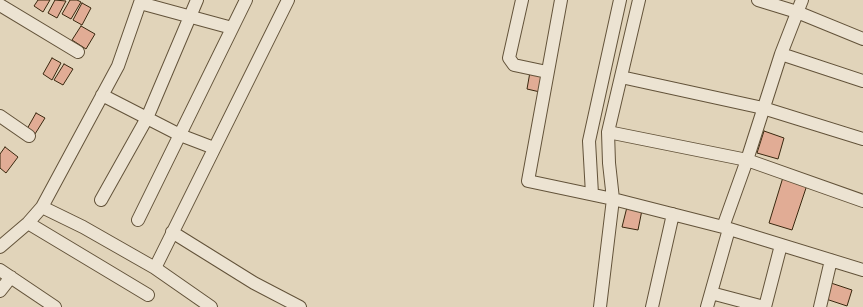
<!DOCTYPE html>
<html>
<head>
<meta charset="utf-8">
<style>
	body { margin:0 }
	canvas { display:block; background:#e1d4ba }
</style>
</head>
<body>
<canvas width="863" height="307"></canvas>
<script>
const ctx = document.querySelector('canvas').getContext('2d');
ctx.lineJoin = 'round';
function fillPath(path, color) { ctx.fillStyle = color; ctx.fill(path, 'evenodd'); }
const toPath = rows => new Path2D(rows.map(r => 'M' + r).join(''));
function trace(path, color, width, dash) { ctx.strokeStyle = color; ctx.lineWidth = width; ctx.lineCap = dash ? 'butt' : 'round'; ctx.setLineDash(dash || []); ctx.stroke(path); }
const building = toPath([
	[38,0,50,0,43,12,34,6,38,0],
	[55,0,66,1,57,18,48,13,55,0],
	[70,0,77,0,81,2,71,19,62,14,70,0],
	[82,3,91,8,82,25,73,20,82,3],
	[81,26,95,34,86,49,72,40,81,26],
	[52,58,61,63,52,80,43,74,52,58],
	[64,64,73,69,63,85,54,80,64,64],
	[530,72,543,75,540,92,527,89,530,72],
	[36,113,45,118,35,134,27,129,36,113],
	[764,131,784,138,778,159,757,153,764,131],
	[5,147,18,157,6,173,0,168,0,154,5,147],
	[784,174,808,182,792,230,769,223,784,174],
	[627,207,642,210,638,230,622,227,627,207],
	[831,283,852,290,847,306,826,299,831,283]
]);
const street = toPath([
	[522,0,509,58,514,65,547,72],
	[561,0,528,181,613,199,723,227,747,160,781,54,802,0],
	[758,0,797,12,863,39],
	[140,3,232,28],
	[0,5,78,52],
	[781,54,863,81],
	[621,77,763,108,863,139],
	[102,95,180,135,214,148],
	[0,116,29,136],
	[608,132,747,160,863,201],
	[592,194,589,141,620,0],
	[101,200,147,118,197,0],
	[42,207,83,227,155,268,211,307],
	[138,220,246,0],
	[28,223,148,295],
	[723,227,863,270],
	[172,232,254,283,300,307],
	[0,247,28,223,42,207,118,66,141,0],
	[155,268,288,0],
	[0,270,55,307],
	[0,291,11,277],
	[711,293,764,307],
	[600,307,613,199,609,163,608,132,639,0],
	[652,307,673,214],
	[707,307,729,229],
	[765,307,781,245],
	[820,307,831,260]
]);
fillPath(building, '#e1ac95');
trace(building, '#39280f', 1);
trace(street, '#63533a', 14);
trace(street, '#ece3d2', 12);
</script>
</body>
</html>
